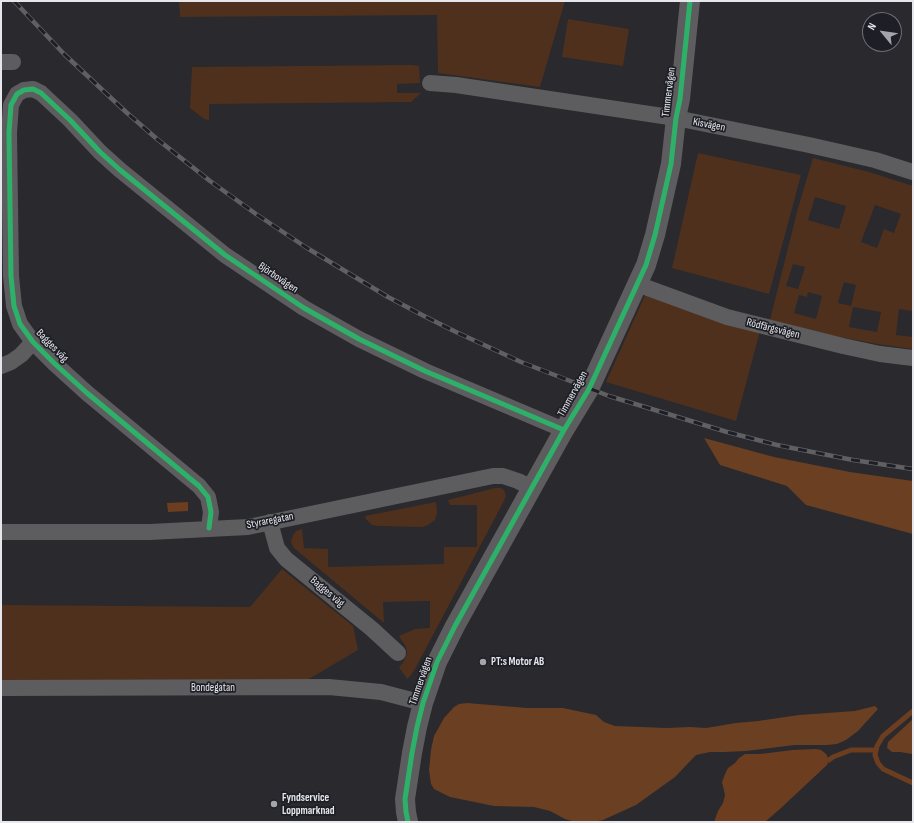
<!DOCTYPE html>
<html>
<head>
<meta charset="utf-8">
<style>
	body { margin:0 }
	#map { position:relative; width:914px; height:823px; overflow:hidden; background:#29292e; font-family:"Sofia Sans Condensed",sans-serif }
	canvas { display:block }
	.frame { position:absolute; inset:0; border:2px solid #e6e7ec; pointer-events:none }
	.north { position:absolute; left:862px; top:12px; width:40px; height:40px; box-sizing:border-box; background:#1e1f26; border:1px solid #6e6f75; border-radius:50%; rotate:299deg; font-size:11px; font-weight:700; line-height:16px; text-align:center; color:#e6e7ec }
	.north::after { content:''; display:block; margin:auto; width:14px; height:18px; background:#a4a4aa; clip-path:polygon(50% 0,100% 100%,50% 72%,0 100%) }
</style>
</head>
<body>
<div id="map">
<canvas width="914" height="823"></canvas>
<div class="frame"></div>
<div class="north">N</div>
</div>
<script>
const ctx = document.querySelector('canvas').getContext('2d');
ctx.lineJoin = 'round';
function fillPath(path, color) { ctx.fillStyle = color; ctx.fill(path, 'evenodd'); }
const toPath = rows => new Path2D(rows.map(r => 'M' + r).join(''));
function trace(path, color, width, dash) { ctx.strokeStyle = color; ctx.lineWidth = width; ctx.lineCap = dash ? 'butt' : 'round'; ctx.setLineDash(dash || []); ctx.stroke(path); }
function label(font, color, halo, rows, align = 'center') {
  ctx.font = font + ' "Sofia Sans Condensed",sans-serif'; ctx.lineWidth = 3.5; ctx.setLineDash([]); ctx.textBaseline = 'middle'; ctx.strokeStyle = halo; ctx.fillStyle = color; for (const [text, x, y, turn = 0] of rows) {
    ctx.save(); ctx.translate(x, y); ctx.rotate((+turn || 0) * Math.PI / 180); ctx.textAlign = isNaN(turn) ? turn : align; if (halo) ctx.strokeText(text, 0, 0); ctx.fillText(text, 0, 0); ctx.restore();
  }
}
const green = toPath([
	[179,1,565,1,540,87,438,73,437,15,180,17],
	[568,19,629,29,623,66,562,57],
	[412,65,419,66,420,83,397,84,397,93,421,93,411,102,209,104,209,120,204,119,190,108,192,67],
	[698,153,801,175,769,294,672,268],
	[813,158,869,172,913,186,913,311,899,309,896,335,913,337,913,349,877,344,829,335,770,320,798,208],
	[815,197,846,206,839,229,808,220],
	[875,205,901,214,894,233,884,229,877,248,861,242],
	[793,264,805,267,798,289,786,286],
	[844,282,856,285,851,306,838,303],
	[808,292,822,296,816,319,794,313,799,295,807,297],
	[853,307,881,312,877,332,849,327],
	[646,293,760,331,736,421,606,382],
	[495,488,501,488,504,490,506,496,504,501,415,669,411,675,407,679,399,667,403,663,407,653,406,647,399,636,415,629,430,628,430,601,383,602,384,623,294,548,291,542,293,535,296,531,302,529,304,548,328,549,328,567,444,564,444,547,477,547,477,505,450,505,448,500],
	[436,502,437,513,435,520,428,525,422,527,379,526,372,525,366,519,365,516],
	[282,569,353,626,358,650,304,682,1,681,1,605,250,607]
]);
const forest = toPath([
	[704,438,774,457,850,472,913,481,913,534,806,505,787,486,720,465],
	[467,703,527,708,563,708,596,715,604,722,615,726,667,728,690,727,706,728,736,723,758,721,799,715,855,711,875,706,878,709,858,731,846,740,837,744,827,745,795,745,746,751,725,752,710,752,696,755,675,777,636,805,603,820,593,822,575,822,565,819,550,811,534,807,494,806,450,797,434,789,431,784,429,770,431,750,434,736,444,718,454,707,459,704],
	[913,719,913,755,912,754,900,752,892,752,887,748,888,742]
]);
const water = toPath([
	[188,502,188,511,168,512,167,503],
	[816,749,821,750,826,754,829,760,827,765,781,808,765,822,714,822,718,811,723,803,725,795,722,782,725,774,728,768,735,763,739,758,745,754,760,754,793,750]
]);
const stream = toPath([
	[913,711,883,736,877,746,875,755,878,763,883,769,913,783],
	[829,760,833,757,851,750,876,750]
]);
const minor = toPath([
	[1,62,13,62],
	[430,83,456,85,676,118,809,145,875,160,913,172],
	[637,284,727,317,843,346,880,354,913,358],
	[1,366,11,362,21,355,33,342],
	[270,522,277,548,286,559,372,629,398,653],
	[209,528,211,512,208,497,199,486,87,393,55,364,33,342,20,324,14,306,11,276,9,133,11,105,17,94,24,90,33,89,41,93,70,120,100,152,120,170,225,255,304,308,359,339,425,371,564,430],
	[1,532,150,532,248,527,493,476,503,476,518,481,532,488],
	[1,688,329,687,381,692,423,703]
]);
const tertiary = toPath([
	[408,822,406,812,405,799,412,753,417,727,423,703,437,662,455,626,564,430,589,389,646,265,655,235,671,164,676,118,680,99,690,1]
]);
const rail = toPath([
	[14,1,64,54,126,112,157,139,210,181,256,214,307,248,388,297,424,316,456,332,521,362,609,396,727,432,777,445,853,460,913,469]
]);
const cycleway = toPath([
	[209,528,211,512,208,497,199,486,87,393,55,364,33,342,20,324,14,306,11,276,9,133,11,105,17,94,24,90,33,89,41,93,70,120,100,152,120,170,225,255,304,308,359,339,425,371,564,430],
	[408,822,406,812,405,799,412,753,417,727,423,703,437,662,455,626,564,430,589,389,646,265,655,235,671,164,676,118,680,99,690,1]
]);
const markers = [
	[483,662,4,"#a4a4aa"],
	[274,804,4,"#a4a4aa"]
];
const streetNames = [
	["Timmervägen",669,92,-83],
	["Kisvägen",709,125,11],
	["Björbovägen",278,278,34],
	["Rödfärgsvägen",773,329,14],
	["Bagges väg",52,346,46],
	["Timmervägen",573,394,-61],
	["Styraregatan",270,521,-11],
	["Bagges väg",327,592,40],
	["Timmervägen",421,681,-71],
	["Bondegatan",213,688]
];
const poiNames = [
	["PT:s Motor AB",491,662],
	["Fyndservice",282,798],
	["Loppmarknad",282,811]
];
fillPath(green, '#4e301d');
fillPath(forest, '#6a3f22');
fillPath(water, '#6c3e1f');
trace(stream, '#6c3e1f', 5);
trace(minor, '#5d5d5f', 16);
trace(tertiary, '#5d5d5f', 20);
trace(rail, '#606063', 4.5);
trace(rail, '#1e1f26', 3, [9]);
trace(cycleway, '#2db169', 5);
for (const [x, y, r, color] of markers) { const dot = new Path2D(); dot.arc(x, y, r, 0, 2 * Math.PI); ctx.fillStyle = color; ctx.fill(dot); trace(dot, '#1e1f26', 1.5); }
label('11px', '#e6e7ec', '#1e1f26', streetNames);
label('bold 11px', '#e6e7ec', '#1e1f26', poiNames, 'left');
</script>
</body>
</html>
